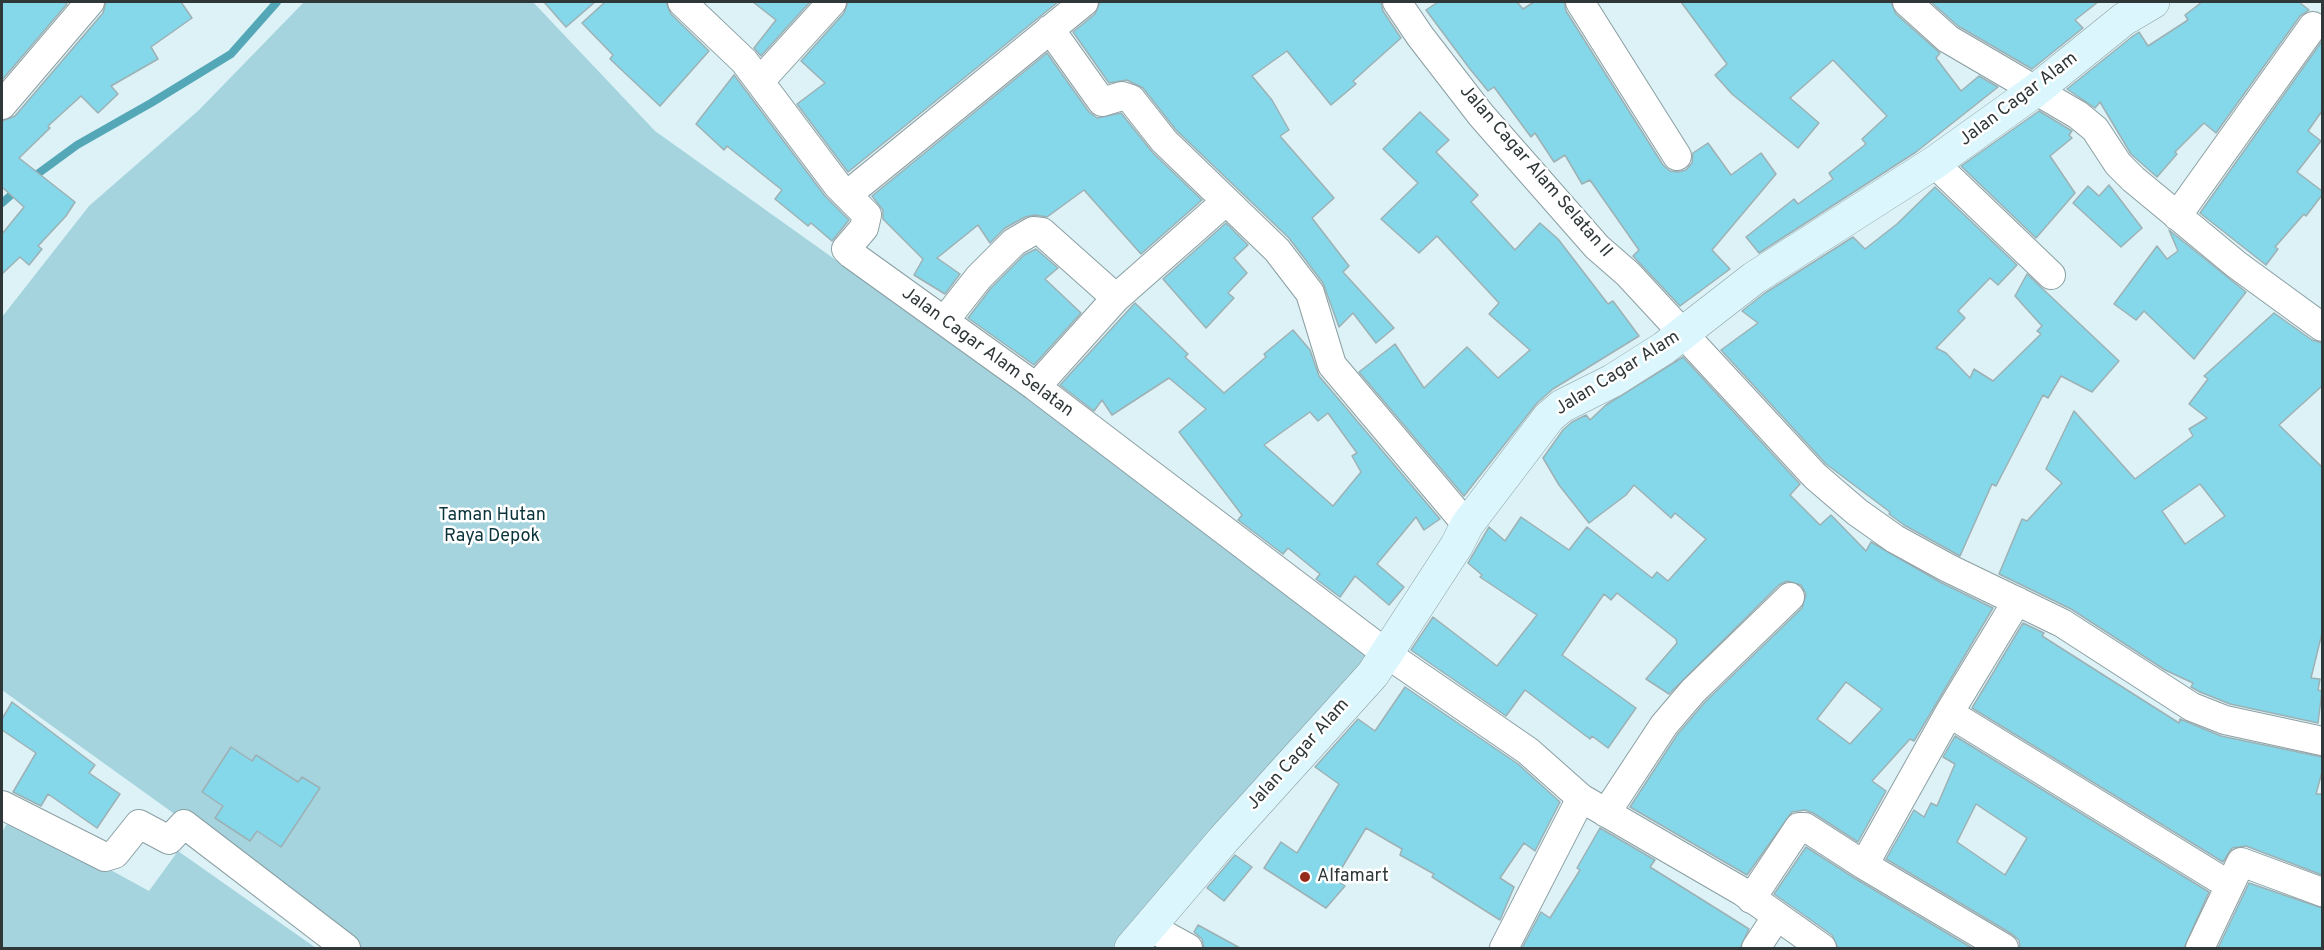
<!DOCTYPE html>
<html>
<head>
<meta charset="utf-8">
<style>
	body { margin:0 }
	#map { position:relative; width:2324px; height:950px; overflow:hidden; background:#ddf2f6; font-family:Overpass,sans-serif }
	canvas { display:block }
	.frame { position:absolute; inset:0; border:3px solid #2f3739; pointer-events:none }
</style>
</head>
<body>
<div id="map">
<canvas width="2324" height="950"></canvas>
<div class="frame"></div>
</div>
<script>
const ctx = document.querySelector('canvas').getContext('2d');
ctx.lineJoin = 'round';
function fillPath(path, color) { ctx.fillStyle = color; ctx.fill(path, 'evenodd'); }
const toPath = rows => new Path2D(rows.map(r => 'M' + r).join(''));
function trace(path, color, width, dash) { ctx.strokeStyle = color; ctx.lineWidth = width; ctx.lineCap = dash ? 'butt' : 'round'; ctx.setLineDash(dash || []); ctx.stroke(path); }
function label(font, color, halo, rows, align = 'center') {
  ctx.font = font + ' Overpass,sans-serif'; ctx.lineWidth = 5; ctx.setLineDash([]); ctx.textBaseline = 'middle'; ctx.strokeStyle = halo; ctx.fillStyle = color; for (const [text, x, y, turn = 0] of rows) {
    ctx.save(); ctx.translate(x, y); ctx.rotate((+turn || 0) * Math.PI / 180); ctx.textAlign = isNaN(turn) ? turn : align; if (halo) ctx.strokeText(text, 0, 0); ctx.fillText(text, 0, 0); ctx.restore();
  }
}
const green = toPath([
	[304,2,533,2,655,131,1109,455,1371,651,1121,948,361,948,2,690,2,317,89,206,199,110],
	[12,816,149,891,178,851,316,948,2,948,2,832]
]);
const stream = toPath([
	[32,178,77,145,151,103,231,54,277,2],
	[2,203,18,189]
]);
const building = toPath([
	[2,2,64,2,67,4,2,80,2,2],
	[106,2,181,2,192,18,151,47,158,59,111,86,118,94,98,113,81,96,48,126,50,128,19,158,75,202,66,216,38,246,42,249,29,265,20,257,2,274,2,234,24,207,2,187,2,121,15,116,103,13,106,2],
	[544,2,595,2,566,27,544,2],
	[605,2,666,2,671,14,709,51,660,106,610,59,613,55,582,23,605,2],
	[753,2,810,2,761,56,754,48,776,20,753,2],
	[848,2,1058,2,848,172,797,104,825,83,801,61,844,13,848,2],
	[1100,2,1381,2,1383,11,1401,38,1353,81,1356,84,1331,105,1287,51,1252,76,1272,100,1289,130,1280,136,1334,198,1312,218,1349,266,1343,272,1394,328,1376,343,1353,313,1339,327,1323,283,1289,238,1176,130,1143,88,1127,80,1109,83,1073,32,1095,14,1100,2],
	[1438,2,1517,2,1523,9,1534,2,1564,2,1566,11,1663,165,1670,171,1678,172,1686,170,1692,163,1693,153,1708,143,1731,175,1761,153,1776,174,1712,250,1730,269,1680,306,1633,256,1639,250,1590,180,1582,184,1565,155,1554,162,1535,133,1531,137,1494,87,1488,91,1470,69,1426,10,1438,2],
	[1681,2,1891,2,1896,14,1940,53,1936,58,1961,91,1979,76,1998,87,1916,152,1759,253,1746,237,1794,199,1798,204,1833,179,1829,173,1866,144,1862,139,1887,116,1833,60,1790,98,1819,123,1798,148,1732,94,1715,75,1727,64,1681,2],
	[1931,2,2098,2,2075,20,2083,28,2032,69,1958,26,1931,2],
	[2202,2,2299,2,2309,10,2300,16,2216,133,2204,123,2175,152,2177,154,2157,177,2131,154,2100,102,2095,108,2067,89,2133,36,2139,32,2148,46,2188,20,2185,15,2202,2],
	[2322,41,2322,111,2308,131,2321,141,2297,172,2322,191,2322,195,2306,216,2304,214,2275,247,2278,249,2266,265,2200,213,2322,41],
	[1047,53,1089,112,1097,118,1121,113,1153,153,1202,200,1141,254,1084,190,1047,217,1035,215,1025,217,1005,228,990,243,978,225,937,258,960,274,945,294,914,275,923,259,883,219,883,210,872,196,1047,53],
	[734,75,825,196,849,220,832,241,811,223,808,226,775,199,782,190,727,146,724,150,696,124,734,75],
	[2039,111,2072,131,2069,135,2072,138,2050,156,2075,193,2036,238,1961,166,2039,111],
	[1420,112,1449,140,1436,152,1478,195,1471,202,1515,250,1540,223,1558,239,1608,304,1613,301,1639,336,1553,389,1537,403,1464,496,1359,372,1395,344,1424,388,1467,347,1498,378,1530,350,1489,314,1499,303,1437,236,1419,253,1381,219,1418,183,1383,149,1420,112],
	[2109,185,2142,228,2121,247,2073,203,2088,186,2099,196,2109,185],
	[1935,187,2017,265,1998,285,1990,278,1958,311,1965,318,1936,348,1946,353,1970,378,1974,369,1993,381,2041,334,2037,331,2042,326,2015,296,2027,274,2119,361,2092,392,2061,376,2048,398,2043,395,1996,486,1992,484,1960,556,1904,525,1889,514,1890,512,1826,464,1721,350,1758,323,1742,311,1765,293,1853,237,1865,249,1897,224,1935,187],
	[1226,223,1248,245,1234,258,1247,273,1228,293,1234,298,1206,328,1163,279,1226,223],
	[2169,230,2246,292,2194,359,2144,311,2136,320,2114,304,2157,246,2167,259,2178,251,2169,230],
	[1036,249,1058,268,1045,279,1081,313,1034,365,968,318,991,288,1024,255,1036,249],
	[1135,303,1188,354,1185,357,1224,393,1266,357,1264,354,1293,330,1310,350,1319,376,1440,519,1424,530,1416,517,1377,564,1404,587,1389,605,1355,576,1340,597,1316,579,1320,574,1288,548,1283,554,1238,520,1242,515,1179,432,1206,409,1169,378,1112,415,1102,400,1094,411,1060,385,1135,303],
	[1310,412,1318,421,1328,413,1357,453,1352,456,1361,472,1333,506,1264,445,1310,412],
	[2274,313,2312,340,2322,343,2322,386,2279,425,2322,467,2322,633,2311,678,2320,679,2318,690,2322,691,2318,723,2230,704,2200,692,2191,687,2193,683,2165,670,2071,609,1999,574,2022,519,2027,521,2062,483,2046,469,2074,411,2135,479,2193,436,2189,429,2207,418,2189,404,2208,379,2204,376,2274,313],
	[2200,484,2225,516,2185,544,2162,511,2200,484],
	[1683,357,1800,484,1790,495,1820,525,1831,515,1866,551,1871,542,1940,582,1993,608,1914,741,1910,739,1872,781,1886,791,1858,842,1813,813,1805,810,1792,812,1747,875,1630,807,1677,735,1705,702,1802,608,1806,594,1801,585,1787,581,1779,585,1669,694,1646,679,1677,643,1676,639,1617,593,1611,600,1604,594,1562,655,1636,708,1608,748,1592,736,1590,739,1525,690,1506,716,1411,650,1433,617,1497,666,1537,615,1480,577,1482,575,1468,563,1489,527,1505,541,1521,517,1569,550,1587,527,1652,578,1657,572,1668,581,1706,539,1675,513,1671,518,1634,485,1626,495,1589,523,1559,485,1543,458,1563,430,1572,422,1586,415,1590,420,1606,405,1683,357],
	[1846,682,1882,709,1850,744,1817,719,1846,682],
	[2023,623,2044,633,2042,636,2179,723,2180,719,2221,736,2322,757,2322,772,2316,794,2322,794,2322,875,2246,846,2232,848,2223,862,1972,708,2023,623],
	[1405,687,1518,764,1560,802,1535,851,1524,843,1500,878,1514,887,1500,920,1432,877,1434,874,1400,855,1402,849,1366,828,1335,879,1345,886,1326,908,1264,868,1281,842,1297,853,1339,784,1315,767,1358,719,1375,731,1405,687],
	[12,702,95,765,89,773,120,794,97,828,48,794,41,806,13,792,36,753,2,730,2,719,12,702],
	[1955,736,2209,892,2184,948,2020,948,2019,940,2012,934,1886,859,1914,810,1924,817,1931,803,1937,806,1955,764,1943,757,1955,736],
	[1976,804,2027,838,2005,875,1957,842,1976,804],
	[231,747,252,761,256,755,298,782,302,777,320,788,281,847,257,831,250,841,215,818,223,806,202,792,231,747],
	[1600,828,1655,860,1650,867,1749,929,1740,948,1522,948,1541,912,1550,918,1580,870,1577,868,1600,828],
	[1806,847,1856,879,1972,948,1838,948,1832,935,1774,894,1806,847],
	[1235,855,1252,867,1224,901,1207,888,1235,855],
	[2249,883,2322,908,2322,948,2218,948,2249,883],
	[1198,925,1240,948,1204,948,1202,939,1194,932,1198,925]
]);
const street = toPath([
	[682,2,744,61,838,186,867,215,864,228,846,249,851,254,1036,387,1387,654,1528,751,1581,798,1743,892,1822,948],
	[1397,2,1420,36,1481,115,1597,247,1628,274,1815,476,1857,512,1895,539,1948,568,2062,623,2192,707,2225,720,2322,741],
	[1580,2,1677,156],
	[1907,2,1948,39,2078,115,2095,129,2118,164,2133,179,2237,265,2322,327],
	[1050,29,1102,102,1122,96,1131,99,1164,141,1277,250,1310,293,1332,365,1467,525],
	[761,80,832,2],
	[2,105,90,2],
	[1934,163,2051,275],
	[847,195,1084,2],
	[2177,216,2313,26],
	[945,320,979,277,1014,242,1033,231,1042,232,1116,298,1225,202],
	[1036,387,1116,298],
	[1949,713,2229,885],
	[2,805,105,857,115,854,139,824,169,840,184,824,346,948],
	[1606,813,1664,725,1693,691,1790,597],
	[1751,899,1799,827,1805,827,1864,865],
	[1150,927,1188,948],
	[1504,948,1581,798],
	[1756,948,1777,916],
	[2004,948,1864,865,1949,713,2017,601],
	[2200,948,2241,862,2322,892]
]);
const secondary = toPath([
	[1131,948,1224,839,1373,674,1457,545,1467,525,1549,417,1562,406,1612,381,1664,348,1754,278,1934,163,2036,90,2124,19,2153,2]
]);
const markers = [
	[1305,877,6,"#952c1a"]
];
const streetNames = [
	["Jalan Cagar Alam",2019,100,-37],
	["Jalan Cagar Alam Selatan II",1535,172,49],
	["Jalan Cagar Alam Selatan",987,353,36],
	["Jalan Cagar Alam",1618,374,-32],
	["Jalan Cagar Alam",1299,755,-48]
];
const parkNames = [
	["Taman Hutan",492,516],
	["Raya Depok",492,537]
];
const poiNames = [
	["Alfamart",1317,877]
];
fillPath(green, '#a5d4de');
trace(stream, '#54a7b7', 8);
fillPath(building, '#85d8e9');
trace(building, '#9db1b5', 1.5);
trace(street, '#8b9fa3', 30);
trace(secondary, '#8b9fa3', 34);
trace(street, '#fff', 28);
trace(secondary, '#dbf7fd', 33);
for (const [x, y, r, color] of markers) { const dot = new Path2D(); dot.arc(x, y, r, 0, 2 * Math.PI); ctx.fillStyle = color; ctx.fill(dot); trace(dot, '#fff', 2); }
label('18px', '#2f3739', '#fff', streetNames);
label('18px', '#0a333b', '#fff', parkNames);
label('18px', '#2f3739', '#fff', poiNames, 'left');
</script>
</body>
</html>
